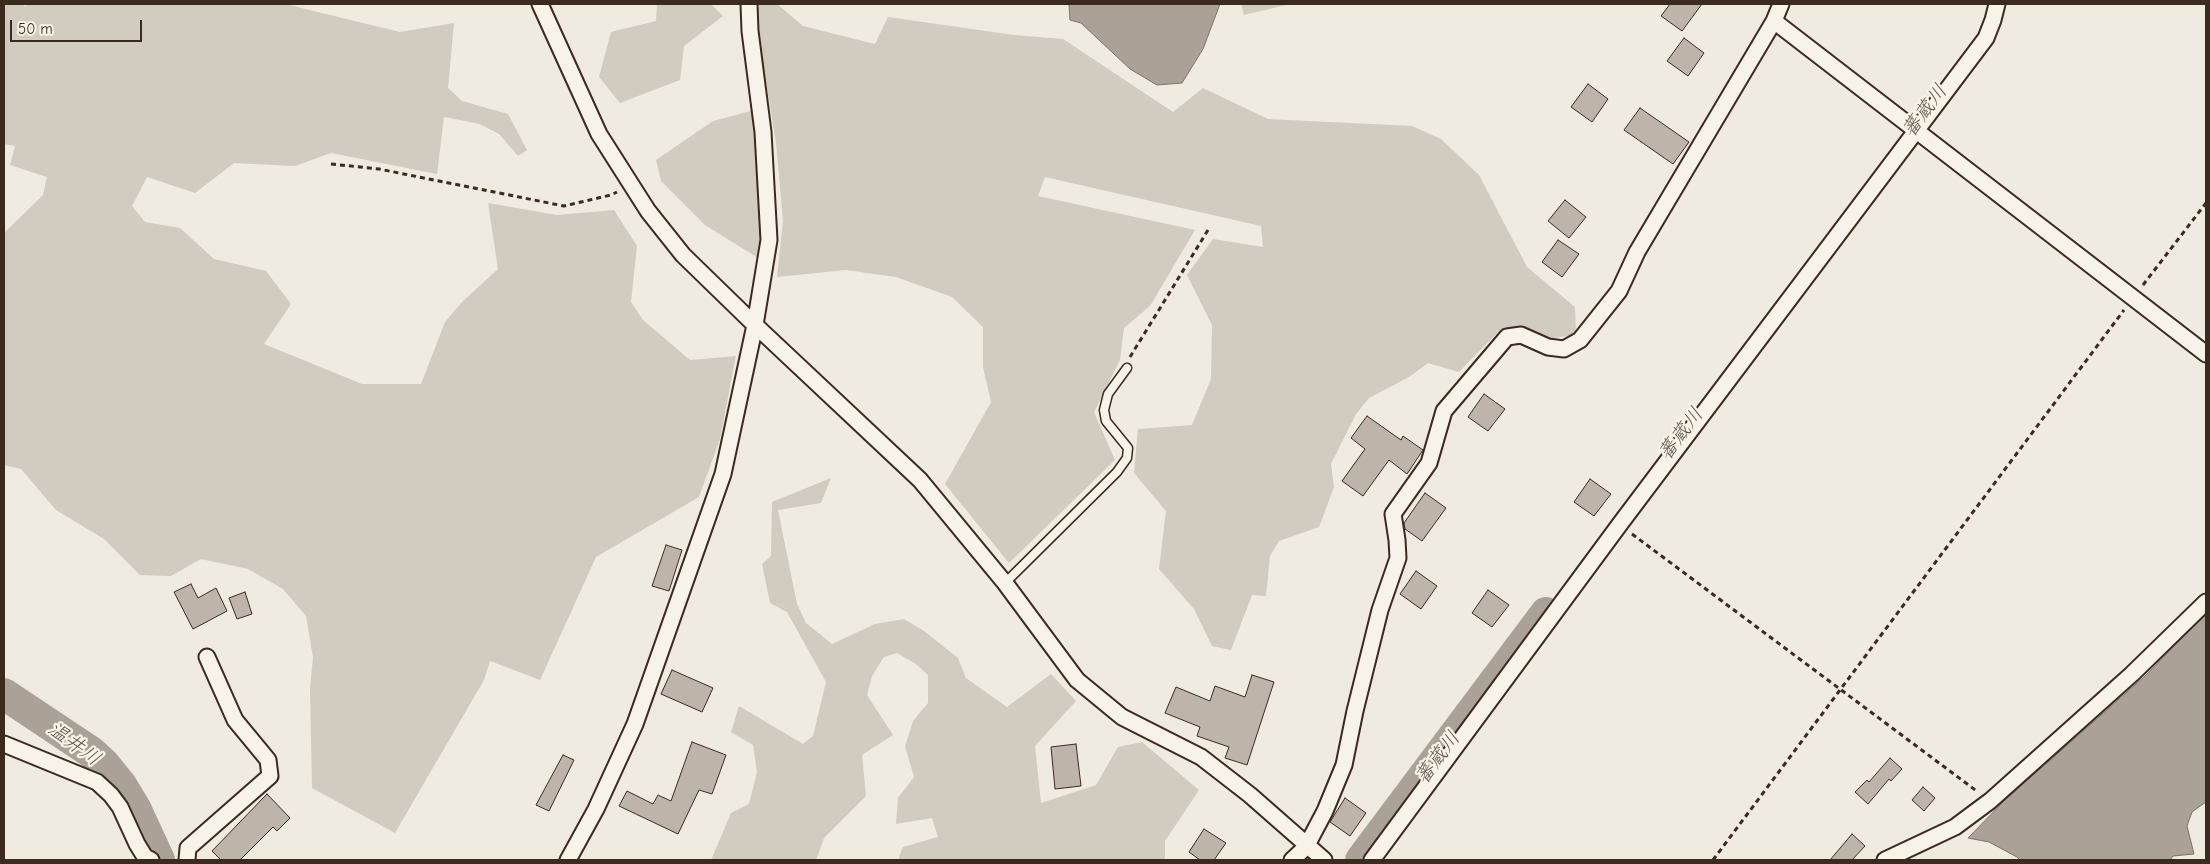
<!DOCTYPE html>
<html>
<head>
<meta charset="utf-8">
<style>
	body { margin:0 }
	#map { position:relative; width:2210px; height:864px; overflow:hidden; background:#efebe0; font-family:"Comic Neue",sans-serif }
	canvas { display:block }
	.frame { position:absolute; inset:0; border:5px solid #3b2a1e; pointer-events:none }
	.scale { position:absolute; left:10px; top:20px; width:132px; height:22px; box-sizing:border-box; border:2px solid #3b2a1e; border-top:0; padding-left:6px; font-size:15px; line-height:18px; white-space:nowrap; color:#3b2a1e; -webkit-text-stroke:4px #f7f3e8; paint-order:stroke }
</style>
</head>
<body>
<div id="map">
<canvas width="2210" height="864"></canvas>
<div class="frame"></div>
<div class="scale">50 m</div>
</div>
<script>
const ctx = document.querySelector('canvas').getContext('2d');
ctx.lineJoin = 'round';
function fillPath(path, color) { ctx.fillStyle = color; ctx.fill(path, 'evenodd'); }
const toPath = rows => new Path2D(rows.map(r => 'M' + r).join(''));
function trace(path, color, width, dash) { ctx.strokeStyle = color; ctx.lineWidth = width; ctx.lineCap = dash ? 'butt' : 'round'; ctx.setLineDash(dash || []); ctx.stroke(path); }
function label(font, color, halo, rows, align = 'center') {
  ctx.font = font + ' "Comic Neue","Klee One",sans-serif'; ctx.lineWidth = 4.5; ctx.setLineDash([]); ctx.textBaseline = 'middle'; ctx.strokeStyle = halo; ctx.fillStyle = color; for (const [text, x, y, turn = 0] of rows) {
    ctx.save(); ctx.translate(x, y); ctx.rotate((+turn || 0) * Math.PI / 180); ctx.textAlign = isNaN(turn) ? turn : align; if (halo) ctx.strokeText(text, 0, 0); ctx.fillText(text, 0, 0); ctx.restore();
  }
}
const green = toPath([
	[4,4,22,4,25,6,29,4,285,4,400,32,454,23,448,88,462,101,508,114,527,150,518,156,499,134,480,124,444,117,437,174,331,153,295,166,234,163,195,193,147,177,132,206,145,222,180,228,214,259,266,271,291,304,264,344,362,384,421,384,445,322,462,302,498,269,488,203,557,215,614,210,637,246,631,302,643,320,690,360,736,356,720,439,699,497,596,557,540,680,490,661,484,680,395,833,312,788,310,689,313,657,306,616,283,589,248,569,201,559,171,576,140,575,104,539,56,510,21,469,4,465,4,233,43,195,47,177,10,165,15,146,4,144],
	[657,4,711,4,723,16,684,46,680,80,620,103,599,77,611,32,656,21],
	[758,4,777,4,803,26,875,44,888,17,1014,35,1063,39,1173,112,1203,88,1268,119,1412,126,1441,139,1479,175,1527,267,1575,307,1576,335,1552,338,1521,327,1500,330,1459,372,1428,363,1409,377,1369,398,1356,414,1331,464,1334,487,1319,527,1279,541,1270,556,1266,596,1252,595,1231,650,1212,646,1194,609,1159,569,1166,511,1134,473,1138,429,1192,425,1211,379,1212,325,1187,275,1213,239,1263,247,1261,226,1045,177,1038,196,1195,230,1150,306,1124,328,1120,360,1094,412,1115,460,1009,563,945,484,991,402,983,367,983,327,952,297,896,277,846,270,777,277,783,221,776,143,756,21],
	[1241,4,1290,4,1244,15],
	[755,110,763,214,758,258,705,225,661,181,656,160,713,121],
	[831,478,821,503,778,510,797,604,806,623,832,644,875,624,904,619,924,631,958,658,966,678,1007,707,1051,674,1076,701,1035,746,1041,803,1096,785,1118,747,1142,742,1199,790,1165,841,1165,860,898,860,903,847,938,837,932,818,896,824,898,798,914,777,905,746,913,721,928,703,928,675,916,664,897,653,884,657,872,676,867,695,893,735,862,755,866,796,824,838,816,860,711,860,731,813,749,804,757,772,753,745,731,732,739,706,803,744,813,736,826,682,787,612,770,603,762,564,771,556,772,502]
]);
const water = toPath([
	[1069,4,1220,4,1203,49,1182,83,1157,85,1130,69,1081,23,1070,20,1069,4],
	[2206,613,2206,802,2192,812,2187,826,2194,854,2173,856,2170,860,2020,860,2017,857,1989,842,1968,838,2005,800,2144,677,2206,613]
]);
const river = toPath([
	[4,694,91,752,104,764,121,785,135,808,159,860],
	[1361,860,1546,613]
]);
const building = toPath([
	[1670,4,1702,4,1682,31,1661,16,1670,4],
	[1684,38,1704,53,1688,76,1667,61,1684,38],
	[1588,84,1608,99,1592,122,1571,107,1588,84],
	[1640,108,1689,142,1673,164,1624,130,1640,108],
	[1565,200,1586,217,1569,238,1548,221,1565,200],
	[1558,240,1579,254,1562,277,1542,262,1558,240],
	[1484,394,1505,409,1488,431,1468,417,1484,394],
	[1367,416,1401,440,1403,436,1423,450,1407,474,1389,460,1363,496,1342,481,1365,449,1351,438,1367,416],
	[1590,479,1611,494,1594,516,1574,502,1590,479],
	[1425,493,1446,508,1422,541,1405,529,1404,523,1425,493],
	[666,545,682,550,669,591,652,586,666,545],
	[1416,571,1437,586,1421,609,1400,594,1416,571],
	[191,584,198,598,216,588,227,611,193,629,174,592,191,584],
	[1488,590,1509,605,1492,627,1472,613,1488,590],
	[245,592,252,614,237,619,229,598,245,592],
	[672,670,713,688,702,712,661,694,672,670],
	[1252,675,1274,682,1247,765,1225,758,1229,747,1197,736,1200,727,1165,713,1176,687,1210,701,1215,686,1245,697,1252,675],
	[692,742,726,755,712,794,699,790,678,834,619,806,627,791,653,804,658,795,671,801,692,742],
	[1076,744,1081,786,1055,789,1051,747,1076,744],
	[563,755,574,760,549,811,536,805,563,755],
	[1890,758,1902,769,1891,781,1889,779,1868,804,1855,792,1867,780,1869,782,1890,758],
	[1923,787,1935,798,1924,811,1912,800,1923,787],
	[267,794,290,818,277,831,273,827,240,860,221,860,212,851,267,794],
	[1345,798,1366,813,1350,836,1330,822,1345,798],
	[1204,829,1226,843,1214,860,1200,860,1189,852,1204,829],
	[1852,834,1865,846,1852,860,1830,860,1852,834]
]);
const path = toPath([
	[331,164,379,169,564,206,611,195,617,192],
	[2143,285,2206,203],
	[1130,357,1208,230],
	[1632,534,1978,792],
	[1713,860,2124,310]
]);
const lane = toPath([
	[1005,583,1117,472,1127,458,1128,448,1106,421,1104,410,1108,394,1127,368]
]);
const street = toPath([
	[540,4,599,134,648,211,683,255,755,325,920,480,1005,583,1077,680,1122,717,1201,757,1250,795,1324,860],
	[1774,21,2206,354],
	[4,744,97,782,111,795,120,807,137,844,145,857,151,860],
	[187,860,188,848,270,776,268,760,235,720,207,657],
	[568,860,596,809,635,724,723,474,755,325,769,240,763,132,750,31,749,4],
	[1292,860,1306,847,1325,811,1344,765,1355,711,1380,610,1398,558,1397,540,1393,514,1429,463,1444,411,1507,337,1521,335,1548,347,1564,349,1580,340,1619,291,1637,252,1774,21,1781,4],
	[1372,860,1620,524,1986,38,1993,20,1997,4],
	[1885,860,1955,827,1990,801,2132,674,2206,602]
]);
const waterNames = [
	["蕃蔵川",1925,111,-53],
	["蕃蔵川",1681,434,-53],
	["温井川",74,744,36],
	["蕃蔵川",1438,758,-53]
];
fillPath(green, '#d1cbc0');
fillPath(water, '#aaa296');
trace(water, '#7e7266', 1);
trace(river, '#aaa296', 32);
fillPath(building, '#bdb5aa');
trace(building, '#3b2a1e', 1);
trace(lane, '#3b2a1e', 11);
trace(street, '#3b2a1e', 19);
trace(path, '#3b2a1e', 3, [5, 4]);
trace(lane, '#f7f3e8', 8);
trace(street, '#f7f3e8', 15);
label('italic 20px', '#625448', '#f7f3e8', waterNames);
</script>
</body>
</html>
